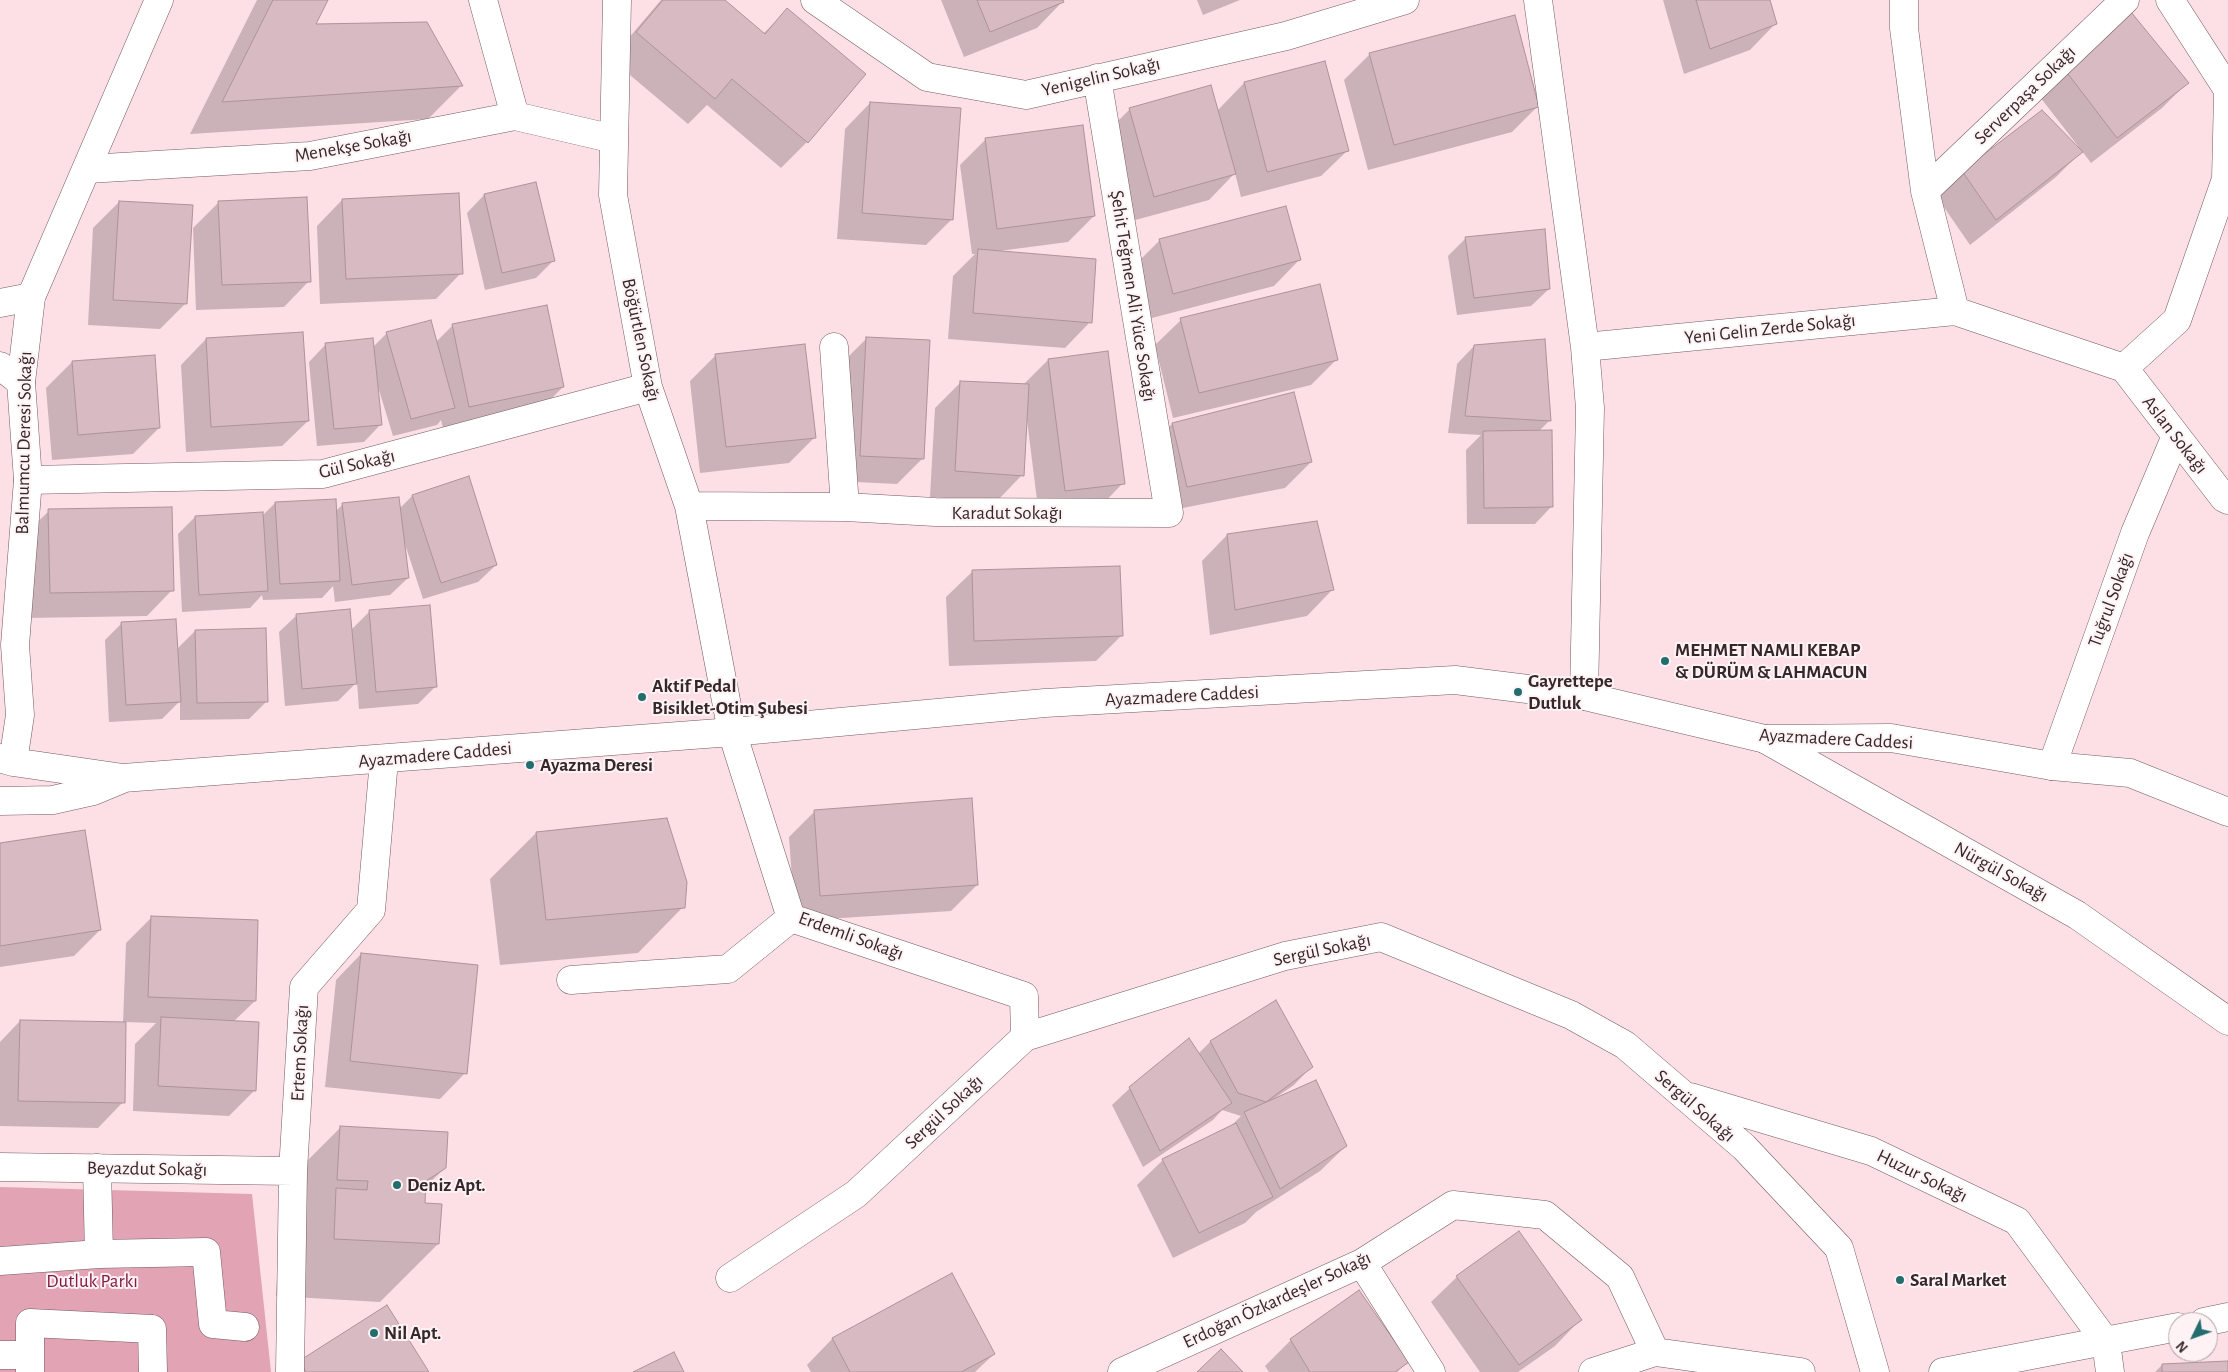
<!DOCTYPE html>
<html>
<head>
<meta charset="utf-8">
<style>
	body { margin:0 }
	#map { position:relative; width:2228px; height:1372px; overflow:hidden; background:#fddfe6; font-family:"Alegreya Sans",sans-serif }
	canvas { display:block }
	.north { position:absolute; left:2168px; top:1312px; width:50px; height:50px; box-sizing:border-box; background:#fef2f5; border:1px solid #ada1a4; border-radius:50%; rotate:228deg; font-size:14px; font-weight:700; line-height:20px; text-align:center; color:#34282b }
	.north::after { content:''; display:block; margin:auto; width:18px; height:22px; background:#226d6d; clip-path:polygon(50% 0,100% 100%,50% 72%,0 100%) }
</style>
</head>
<body>
<div id="map">
<canvas width="2228" height="1372"></canvas>
<div class="north">N</div>
</div>
<script>
const ctx = document.querySelector('canvas').getContext('2d');
ctx.lineJoin = 'round';
function fillPath(path, color) { ctx.fillStyle = color; ctx.fill(path, 'evenodd'); }
const toPath = rows => new Path2D(rows.map(r => 'M' + r).join(''));
function trace(path, color, width, dash) { ctx.strokeStyle = color; ctx.lineWidth = width; ctx.lineCap = dash ? 'butt' : 'round'; ctx.setLineDash(dash || []); ctx.stroke(path); }
function label(font, color, halo, rows, align = 'center') {
  ctx.font = font + ' "Alegreya Sans",sans-serif'; ctx.lineWidth = 4; ctx.setLineDash([]); ctx.textBaseline = 'middle'; ctx.strokeStyle = halo; ctx.fillStyle = color; for (const [text, x, y, turn = 0] of rows) {
    ctx.save(); ctx.translate(x, y); ctx.rotate((+turn || 0) * Math.PI / 180); ctx.textAlign = isNaN(turn) ? turn : align; if (halo) ctx.strokeText(text, 0, 0); ctx.fillText(text, 0, 0); ctx.restore();
  }
}
const green = toPath([
	[0,1187,252,1194,271,1372,0,1372]
]);
const shadow = toPath([
	[257,0,326,0,314,25,461,86,428,119,190,134],
	[661,0,723,0,763,34,787,10,864,75,807,142,781,168,707,105,688,124,611,59],
	[941,0,1061,0,1062,2,1037,28,964,57],
	[1197,0,1240,0,1203,15],
	[1663,0,1768,0,1775,24,1750,50,1684,74],
	[1370,54,1538,106,1512,132,1368,170,1344,80],
	[2066,71,2188,82,2162,108,2091,163,2082,151,2056,177,1970,245,1937,197,1963,172,2078,146,2040,97],
	[1244,83,1347,151,1321,176,1241,197,1235,173,1209,200,1128,222,1104,135,1130,109,1217,111],
	[870,103,952,219,926,245,837,239,845,129],
	[986,139,1094,216,1068,242,999,251,1090,322,1065,348,948,339,953,276,975,254,972,254,960,165],
	[536,184,554,260,536,278,485,290,467,213,484,195],
	[342,200,461,273,436,299,320,304,317,226],
	[119,202,186,303,160,329,88,325,93,228],
	[219,202,309,281,284,307,196,310,193,228],
	[1466,238,1549,289,1531,306,1457,315,1448,256],
	[1160,240,1299,260,1274,286,1148,319,1134,266],
	[1181,320,1337,359,1311,385,1173,418,1155,345],
	[453,325,563,387,537,413,444,432,441,420,437,425,393,436,376,380,381,424,364,442,317,446,309,362,326,344,373,347,387,333,436,342],
	[867,338,922,459,897,484,835,481,841,364],
	[206,339,308,421,282,446,186,452,181,365],
	[1474,346,1550,420,1538,432,1552,506,1535,524,1467,524,1466,450,1481,435,1448,433,1457,364],
	[716,355,815,437,789,463,700,473,690,381],
	[1048,360,1123,483,1098,509,1039,516,1027,420,1022,475,997,501,930,497,935,408,961,382,1023,385],
	[72,362,159,428,133,454,52,460,46,388],
	[1293,393,1311,462,1285,488,1162,512,1146,450,1172,424],
	[468,478,496,565,478,582,423,599,405,544,408,578,390,595,335,602,333,586,322,598,263,600,262,595,250,608,182,612,178,534,195,517,262,516,275,503,335,512,343,504,399,509,412,496],
	[49,511,172,590,147,616,25,618,23,536],
	[1227,535,1332,590,1307,616,1210,635,1202,561],
	[972,572,1121,636,1096,661,949,666,946,597],
	[370,611,436,686,418,704,359,709,357,682,338,701,285,706,279,632,297,615,351,630],
	[122,623,176,650,195,631,267,701,249,719,180,720,180,701,162,719,109,722,105,640],
	[815,811,977,885,951,911,795,921,789,837],
	[536,833,683,907,638,953,500,965,490,879],
	[0,844,100,930,74,956,0,967],
	[152,917,255,1001,233,1022,255,1090,229,1116,133,1111,135,1044,156,1023,125,1022,123,1102,98,1128,0,1126,0,1042,20,1021,123,1023,126,943],
	[361,954,465,1073,440,1099,325,1087,336,980],
	[1275,1002,1311,1067,1294,1085,1275,1098,1346,1146,1320,1171,1256,1212,1245,1223,1173,1258,1137,1185,1163,1160,1231,1126,1241,1116,1222,1110,1213,1120,1143,1167,1112,1105,1130,1088,1198,1054,1210,1042],
	[340,1128,445,1168,424,1188,424,1204,438,1244,380,1302,276,1296,282,1186],
	[951,1275,994,1354,975,1372,811,1372,807,1365,832,1339],
	[1457,1277,1580,1320,1555,1346,1518,1372,1480,1372,1431,1302],
	[1291,1340,1408,1361,1397,1372,1269,1372,1265,1366],
	[2228,1362,2228,1372,2155,1372,2162,1365]
]);
const building = toPath([
	[273,0,328,0,316,24,427,22,463,86,222,102,273,0],
	[663,0,725,0,765,34,787,8,866,74,808,143,732,79,715,99,636,32,663,0],
	[977,0,1063,0,1064,2,990,32,977,0],
	[1696,0,1770,0,1777,24,1710,49,1696,0],
	[2131,12,2189,83,2117,138,2065,70,2131,12],
	[1515,15,1539,107,1394,145,1369,53,1515,15],
	[1325,61,1349,151,1267,172,1244,82,1325,61],
	[1211,85,1236,174,1154,197,1129,108,1211,85],
	[870,102,961,108,953,220,862,213,870,102],
	[2042,110,2083,152,1996,220,1962,171,2042,110],
	[1083,125,1095,216,997,229,985,138,1083,125],
	[536,182,555,261,502,273,484,194,536,182],
	[459,193,463,274,346,279,342,199,459,193],
	[307,197,311,282,222,285,218,201,307,197],
	[119,201,193,205,187,304,113,300,119,201],
	[1286,206,1301,260,1173,294,1159,239,1286,206],
	[1545,229,1550,289,1474,298,1465,237,1545,229],
	[978,249,1096,259,1092,323,973,313,978,249],
	[1320,284,1338,360,1199,393,1180,318,1320,284],
	[547,305,564,387,469,407,452,324,547,305],
	[431,320,455,408,411,419,386,332,431,320],
	[303,332,309,421,211,427,206,338,303,332],
	[866,337,930,340,924,459,860,456,866,337],
	[373,338,382,425,334,429,325,343,373,338],
	[1545,339,1551,421,1465,416,1474,345,1545,339],
	[805,344,816,438,726,447,715,354,805,344],
	[1108,351,1125,484,1065,491,1048,359,1108,351],
	[155,355,160,428,78,435,72,361,155,355],
	[960,381,1029,384,1024,476,955,471,960,381],
	[1294,392,1312,462,1187,487,1172,423,1294,392],
	[1552,430,1553,507,1484,508,1483,431,1552,430],
	[469,476,497,565,441,583,412,495,469,476],
	[399,497,409,578,352,585,342,503,399,497],
	[336,499,340,581,280,584,275,502,336,499],
	[172,507,174,591,50,593,48,509,172,507],
	[263,512,268,591,199,595,195,516,263,512],
	[1317,521,1334,590,1235,610,1227,534,1317,521],
	[1120,566,1123,636,974,641,972,570,1120,566],
	[430,605,437,687,376,692,369,610,430,605],
	[350,609,357,684,302,689,296,614,350,609],
	[176,619,181,702,126,705,121,622,176,619],
	[266,628,268,702,197,703,195,630,266,628],
	[972,798,978,885,820,896,814,810,972,798],
	[667,818,687,882,685,908,546,920,536,832,667,818],
	[85,830,101,930,0,946,0,843,85,830],
	[151,916,258,920,256,1001,148,997,151,916],
	[361,953,478,965,467,1074,350,1061,361,953],
	[1276,1000,1313,1067,1266,1102,1238,1093,1210,1041,1276,1000],
	[161,1017,259,1022,256,1091,158,1086,161,1017],
	[20,1020,126,1022,125,1103,18,1101,20,1020],
	[1189,1038,1232,1103,1160,1151,1129,1087,1189,1038],
	[1316,1080,1347,1146,1280,1189,1244,1112,1316,1080],
	[1236,1123,1273,1197,1199,1233,1162,1159,1236,1123],
	[340,1126,448,1132,446,1168,426,1181,425,1203,442,1204,439,1244,334,1239,336,1188,367,1190,368,1181,337,1180,340,1126],
	[1519,1231,1582,1320,1519,1365,1456,1276,1519,1231],
	[952,1273,995,1354,961,1372,850,1372,832,1338,952,1273],
	[1359,1290,1409,1362,1395,1372,1310,1372,1290,1339,1359,1290],
	[387,1305,429,1372,306,1372,299,1361,387,1305],
	[1221,1349,1243,1372,1197,1372,1221,1349],
	[674,1352,684,1372,633,1372,674,1352],
	[2228,1361,2228,1372,2162,1372,2162,1364,2228,1361]
]);
const pedestrian = toPath([
	[99,1254,206,1252,213,1324,245,1327],
	[0,1261,99,1254,97,1168],
	[0,1355,30,1355,30,1372],
	[30,1355,30,1323,152,1329,153,1372]
]);
const minor = toPath([
	[483,0,515,116],
	[617,0,613,195,648,387,689,506,732,732,791,918,1024,996,1025,1037],
	[815,0,927,77,1026,95,1286,36,1405,0],
	[1538,0,1585,347,1590,408,1584,696],
	[1904,0,1904,28,1925,191,1955,311],
	[2170,0,2228,90],
	[87,169,310,156,515,116,614,139],
	[1925,191,2125,0],
	[0,303,31,297],
	[834,347,845,507],
	[1585,347,1955,311,2124,368,2177,320,2226,179,2228,94],
	[0,366,21,382],
	[2124,368,2224,498,2228,500],
	[28,480,323,474,648,387],
	[689,506,845,507,935,512,1169,513,1097,78],
	[1765,739,2077,915,2228,1021],
	[2052,766,2135,533,2176,436],
	[571,980,728,969,791,918],
	[1690,1097,1871,1151,2017,1221,2106,1342,2110,1372],
	[0,1167,293,1171],
	[1362,1263,1431,1372],
	[730,1278,856,1194,1025,1037,1285,956,1381,937,1571,1015,1625,1045,1744,1147,1839,1248,1875,1372],
	[2204,1322,2228,1317],
	[290,1372,293,1171,304,987,371,910,384,760],
	[1122,1372,1362,1263,1453,1205,1545,1215,1620,1277,1655,1352,1801,1372],
	[1593,1372,1655,1352],
	[1943,1372,2178,1327]
]);
const tertiary = toPath([
	[0,758,13,762,123,778,732,732,1045,703,1455,680,1584,696,1765,739,1891,738,2052,766,2130,773,2228,812],
	[13,762,20,715,15,645,28,480,21,382,31,297,159,0],
	[0,801,53,800,93,791,122,779]
]);
const markers = [
	[1665,661,5,"#226d6d"],
	[1518,692,5,"#226d6d"],
	[642,697,5,"#226d6d"],
	[530,765,5,"#226d6d"],
	[397,1185,5,"#226d6d"],
	[1900,1280,5,"#226d6d"],
	[374,1333,5,"#226d6d"]
];
const streetNames = [
	["Yenigelin Sokağı",1101,77,-13],
	["Serverpaşa Sokağı",2025,95,-44],
	["Menekşe Sokağı",353,146,-10],
	["Şehit Teğmen Ali Yüce Sokağı",1133,296,81],
	["Yeni Gelin Zerde Sokağı",1770,329,-6],
	["Böğürtlen Sokağı",641,340,78],
	["Aslan Sokağı",2175,435,52],
	["Balmumcu Deresi Sokağı",24,443,-89],
	["Gül Sokağı",357,464,-13],
	["Karadut Sokağı",1007,513],
	["Tuğrul Sokağı",2111,600,-70],
	["Ayazmadere Caddesi",1182,696,-3],
	["Ayazmadere Caddesi",1836,739,3],
	["Ayazmadere Caddesi",435,755,-5],
	["Nürgül Sokağı",2001,872,29],
	["Erdemli Sokağı",851,936,20],
	["Sergül Sokağı",1322,950,-12],
	["Ertem Sokağı",300,1053,-87],
	["Sergül Sokağı",1695,1106,41],
	["Sergül Sokağı",944,1112,-43],
	["Beyazdut Sokağı",147,1169,1],
	["Huzur Sokağı",1922,1176,26],
	["Erdoğan Özkardeşler Sokağı",1277,1300,-25]
];
const poiNames = [
	["MEHMET NAMLI KEBAP",1675,650],
	["& DÜRÜM & LAHMACUN",1675,672],
	["Gayrettepe",1528,681],
	["Dutluk",1528,703],
	["Aktif Pedal",652,686],
	["Bisiklet-Otim Şubesi",652,708],
	["Ayazma Deresi",540,765],
	["Deniz Apt.",407,1185],
	["Saral Market",1910,1280],
	["Nil Apt.",384,1333]
];
const parkNames = [
	["Dutluk Parkı",92,1281]
];
fillPath(green, '#e2a3b4');
fillPath(shadow, '#0003');
fillPath(building, '#d8bbc2');
trace(building, '#ae9299', 1);
trace(pedestrian, '#745b61', 29);
trace(minor, '#745b61', 29);
trace(tertiary, '#745b61', 29);
trace(pedestrian, '#fff', 28);
trace(minor, '#fff', 28);
trace(tertiary, '#fff', 28);
for (const [x, y, r, color] of markers) { const dot = new Path2D(); dot.arc(x, y, r, 0, 2 * Math.PI); ctx.fillStyle = color; ctx.fill(dot); trace(dot, '#fef2f5', 2); }
label('19px', '#34282b', '#fef2f5', streetNames);
label('bold 19px', '#34282b', '#fef2f5', poiNames, 'left');
label('19px', '#811c45', '#fef2f5', parkNames);
</script>
</body>
</html>
